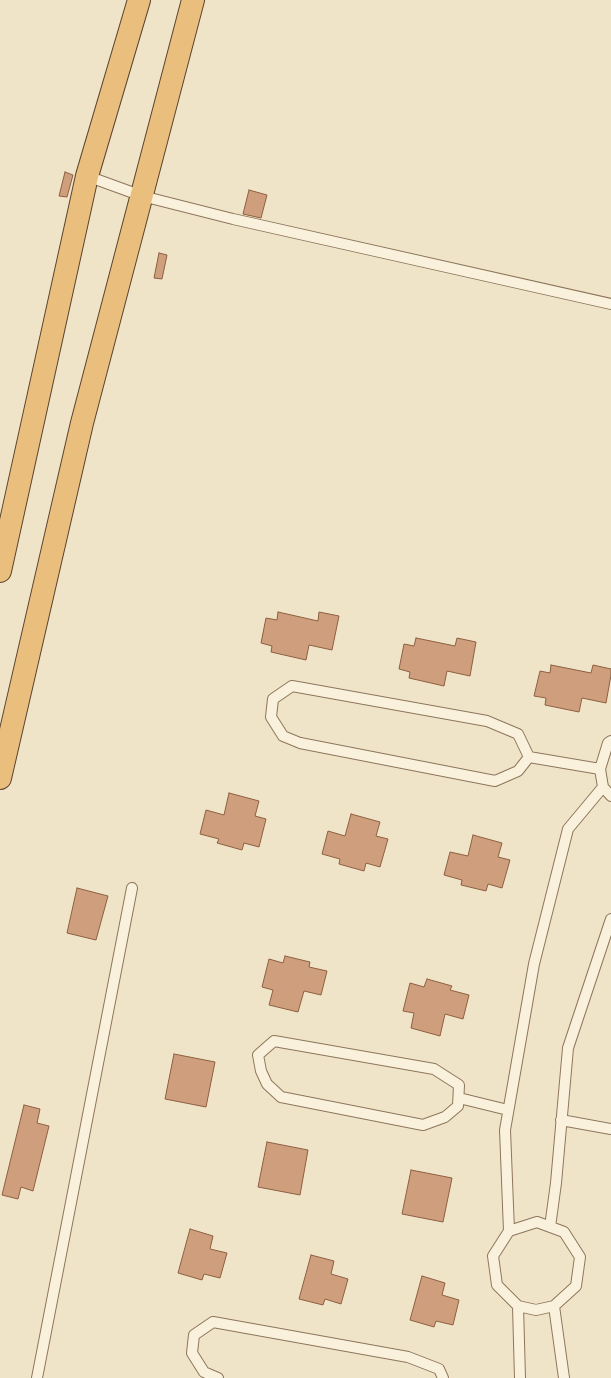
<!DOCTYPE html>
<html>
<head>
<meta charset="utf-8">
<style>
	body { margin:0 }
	canvas { display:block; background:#f0e4c8 }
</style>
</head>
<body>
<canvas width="611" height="1378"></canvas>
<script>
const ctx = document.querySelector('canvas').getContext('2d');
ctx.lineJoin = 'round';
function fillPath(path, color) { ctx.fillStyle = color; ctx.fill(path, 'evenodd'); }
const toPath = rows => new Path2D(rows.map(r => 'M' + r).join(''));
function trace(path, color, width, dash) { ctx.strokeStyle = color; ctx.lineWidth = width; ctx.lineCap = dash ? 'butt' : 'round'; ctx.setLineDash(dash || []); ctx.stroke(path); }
const building = toPath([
	[65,172,73,175,67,197,59,196,65,172],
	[249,190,267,195,261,218,243,214,249,190],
	[159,253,167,255,162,279,154,278,159,253],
	[278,612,318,621,319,612,339,616,332,650,309,645,306,660,271,652,272,646,261,643,266,618,277,620,278,612],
	[416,638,455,646,457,638,476,642,470,676,447,671,444,686,409,678,410,672,399,669,404,644,414,646,416,638],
	[551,665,591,673,593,665,611,669,611,675,606,703,582,698,579,712,545,705,546,698,534,696,540,671,550,673,551,665],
	[229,793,259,801,255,816,266,819,259,847,244,843,242,850,217,843,219,839,200,834,206,810,224,815,229,793],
	[351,814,380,822,376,836,388,839,380,867,366,863,364,871,339,864,340,859,322,854,328,831,345,836,351,814],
	[473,835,502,843,498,857,510,860,502,888,488,884,486,891,461,885,462,880,444,875,450,852,468,856,473,835],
	[77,888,108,896,96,940,67,933,77,888],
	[285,956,310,962,309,967,327,971,321,995,304,991,298,1012,269,1005,273,990,262,987,269,959,283,963,285,956],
	[427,979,452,986,450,990,469,995,463,1019,445,1014,440,1036,411,1028,414,1013,403,1011,410,983,424,987,427,979],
	[174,1054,215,1062,206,1107,165,1099,174,1054],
	[24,1105,40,1109,37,1123,49,1126,33,1191,21,1187,18,1199,2,1195,24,1105],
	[267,1142,308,1150,300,1195,258,1187,267,1142],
	[411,1170,452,1178,443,1222,402,1214,411,1170],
	[190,1229,213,1236,210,1249,227,1253,220,1278,204,1274,202,1280,178,1273,190,1229],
	[311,1255,334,1261,331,1274,348,1279,341,1304,325,1299,323,1305,299,1299,311,1255],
	[422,1276,445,1283,442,1295,459,1300,453,1325,436,1321,434,1327,410,1320,422,1276]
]);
const service = toPath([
	[87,176,142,196,233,219,611,304],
	[292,686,487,721,518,734,529,757,518,771,495,781,300,743,283,736,271,717,273,699,292,686],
	[611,741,608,743,600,769,603,787,611,796],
	[529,757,600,769],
	[274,1041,434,1069,459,1085,458,1106,445,1117,423,1125,281,1097,267,1084,261,1071,258,1055,274,1041],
	[459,1098,508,1110],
	[561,1120,611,1129],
	[537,1222,564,1232,580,1257,576,1286,554,1306,536,1310,518,1306,497,1285,493,1256,509,1231,537,1222],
	[550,1227,556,1183,568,1048,611,919],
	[509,1231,505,1130,534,964,568,829,603,787],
	[518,1306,520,1378],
	[554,1306,564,1378],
	[37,1378,132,888],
	[218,1378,204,1372,192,1353,194,1335,213,1322,408,1357,439,1369,443,1378]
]);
const trunk = toPath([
	[0,571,87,176,139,0],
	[0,778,82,423,193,0]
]);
fillPath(building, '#cf9f7d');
trace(building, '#8d5f41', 1);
trace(service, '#8d765c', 12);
trace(trunk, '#5b4430', 24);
trace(service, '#faf1dc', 10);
trace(trunk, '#eabe7c', 22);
</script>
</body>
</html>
